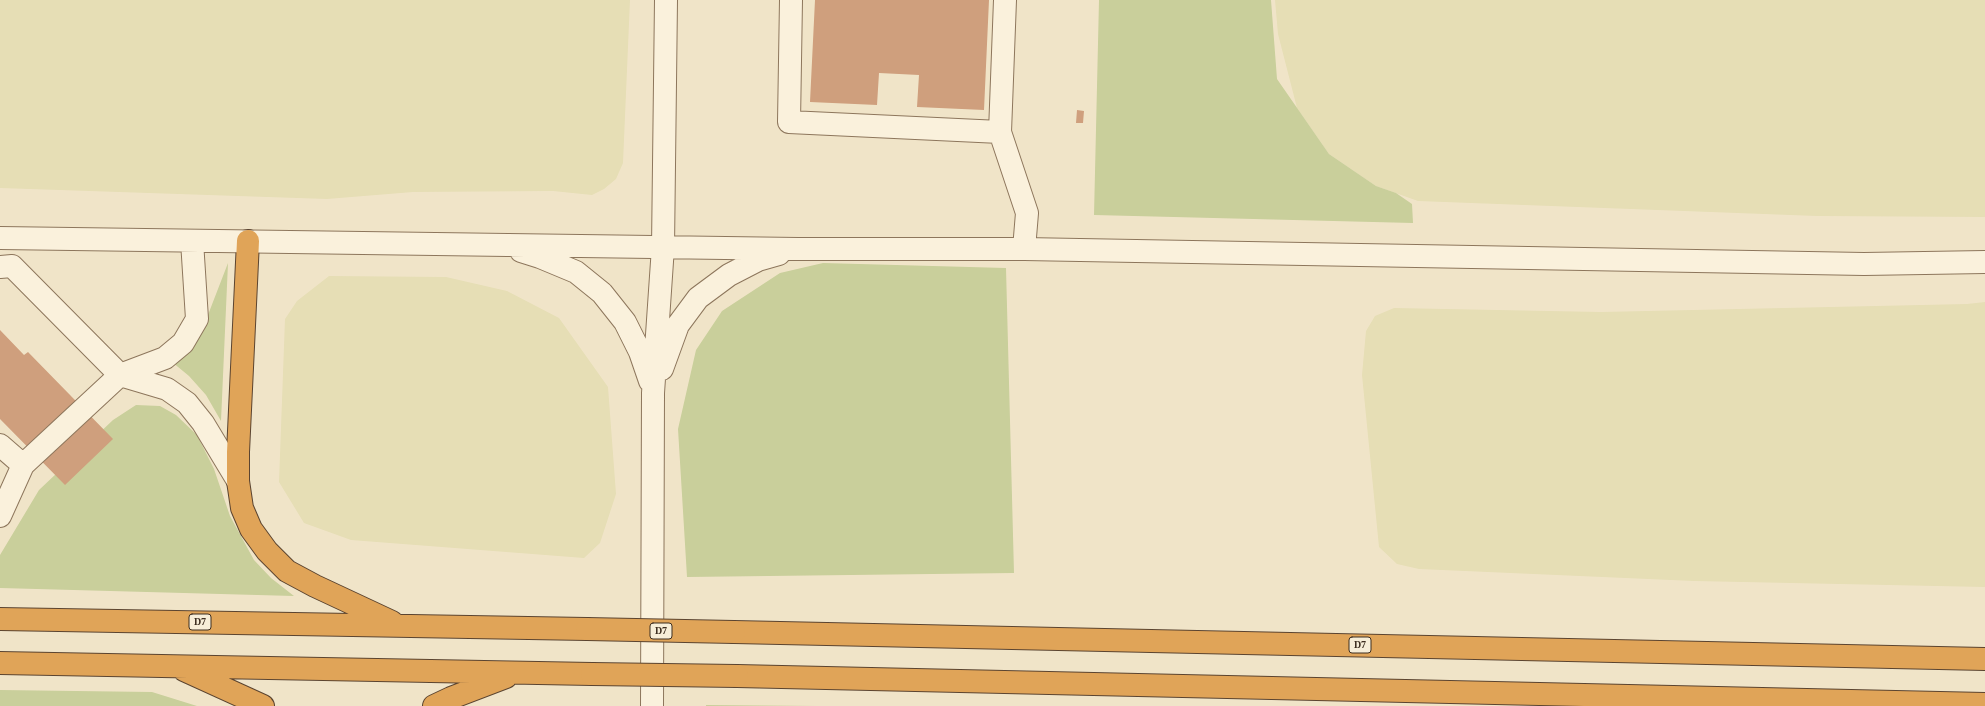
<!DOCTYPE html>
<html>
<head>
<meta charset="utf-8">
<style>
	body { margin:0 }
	canvas { display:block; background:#f0e4c8 }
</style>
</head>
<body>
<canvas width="1985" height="706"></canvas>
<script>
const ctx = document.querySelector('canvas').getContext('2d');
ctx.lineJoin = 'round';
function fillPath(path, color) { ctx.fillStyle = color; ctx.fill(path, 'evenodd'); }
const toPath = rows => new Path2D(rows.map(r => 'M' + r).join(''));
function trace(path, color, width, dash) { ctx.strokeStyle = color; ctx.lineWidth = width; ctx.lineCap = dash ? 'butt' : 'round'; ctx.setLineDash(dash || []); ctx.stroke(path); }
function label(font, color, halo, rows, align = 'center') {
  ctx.font = font + ' Georgia,serif'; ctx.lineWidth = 3; ctx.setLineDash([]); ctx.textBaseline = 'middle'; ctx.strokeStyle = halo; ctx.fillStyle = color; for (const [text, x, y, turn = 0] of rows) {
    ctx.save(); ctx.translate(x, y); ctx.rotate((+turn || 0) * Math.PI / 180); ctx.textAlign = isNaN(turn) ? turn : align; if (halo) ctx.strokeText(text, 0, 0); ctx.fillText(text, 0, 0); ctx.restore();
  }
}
const farmland = toPath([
	[0,0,630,0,623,163,616,179,604,189,592,195,553,191,413,192,327,199,0,188],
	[1275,0,1985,0,1985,217,1817,216,1418,201,1376,186,1329,154,1297,108,1278,34],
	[329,276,446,277,507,291,559,318,608,387,616,494,600,543,584,558,351,540,304,523,279,482,285,319,297,301],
	[1985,302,1985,587,1694,581,1419,569,1397,564,1379,547,1362,375,1366,331,1375,316,1394,308,1601,312,1967,304]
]);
const green = toPath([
	[1099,0,1271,0,1277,79,1329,154,1376,186,1396,193,1412,204,1413,223,1094,215],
	[228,263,221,421,206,395,189,376,172,362,201,333],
	[823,263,1006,268,1014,573,687,577,678,429,696,350,722,311,780,273],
	[136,405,160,406,176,415,197,435,214,469,230,516,254,560,271,578,294,596,0,588,0,555,39,490,113,420],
	[0,690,152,692,197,706,0,706],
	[706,705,818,706,706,706]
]);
const building = toPath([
	[815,0,989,0,984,110,917,107,919,75,879,73,877,105,810,102],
	[1077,110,1084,111,1083,123,1076,123],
	[0,330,24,355,28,352,113,439,65,485,0,419]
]);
const minor = toPath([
	[791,0,789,122,1000,132],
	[1005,0,1000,132,1027,213,1024,249],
	[0,238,798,249,1024,249,1864,264,1985,262],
	[521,251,540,257,576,272,602,293,625,322,640,352,650,381],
	[0,267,12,266,120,375,167,389,187,403,203,423,238,481],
	[662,369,678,325,698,298,729,275,758,260,779,254],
	[0,445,23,465],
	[0,516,23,465,120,375,165,358,183,343,197,319,192,241],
	[652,706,653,393,663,247,666,0]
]);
const highway = toPath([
	[248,241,238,452,238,481,242,508,251,529,267,551,287,571,315,586,392,622],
	[0,619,587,629],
	[734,632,1985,659],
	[0,663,592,674],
	[184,670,263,706],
	[737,676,1985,704],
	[434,706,451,698,506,677]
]);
const highwayBridge = toPath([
	[587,629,734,632],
	[592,674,737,676]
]);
const shields = [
	[200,622,22],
	[661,631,22],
	[1360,645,22]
];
const shieldNames = [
	["D7",200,622],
	["D7",661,631],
	["D7",1360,645]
];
fillPath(farmland, '#e6deb5');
fillPath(green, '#c9cf9b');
fillPath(building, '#cf9f7d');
trace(minor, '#8d765c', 24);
trace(highway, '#5b4430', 24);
trace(minor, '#faf1dc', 22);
trace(highway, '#e0a458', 22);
trace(highwayBridge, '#5b4430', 24, []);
trace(highwayBridge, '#e0a458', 22);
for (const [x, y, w] of shields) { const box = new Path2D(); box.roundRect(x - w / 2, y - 8, w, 16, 3); ctx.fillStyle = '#f7eed8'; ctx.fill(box); trace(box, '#3d2e20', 1); }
label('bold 10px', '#3d2e20', null, shieldNames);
</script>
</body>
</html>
